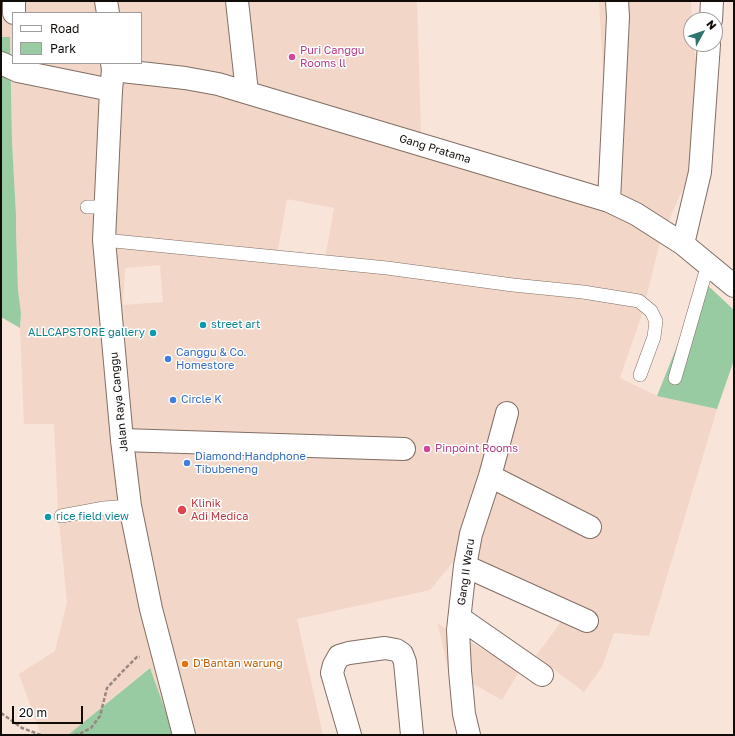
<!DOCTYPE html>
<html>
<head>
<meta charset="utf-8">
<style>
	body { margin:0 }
	#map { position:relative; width:735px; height:736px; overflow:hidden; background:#f9e4d9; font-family:"Golos Text",sans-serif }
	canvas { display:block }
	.frame { position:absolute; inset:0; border:2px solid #120c08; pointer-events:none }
	.legend { position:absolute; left:12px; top:12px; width:130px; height:52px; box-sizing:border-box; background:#fff; border:1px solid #a09e9c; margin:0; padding:5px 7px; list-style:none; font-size:12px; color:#120c08 }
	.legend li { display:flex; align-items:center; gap:8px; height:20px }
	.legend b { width:20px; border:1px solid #a09e9c }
	.north { position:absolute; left:683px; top:12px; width:40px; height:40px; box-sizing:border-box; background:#fff; border:1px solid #a09e9c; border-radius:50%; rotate:50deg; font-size:11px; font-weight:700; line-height:16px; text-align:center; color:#120c08 }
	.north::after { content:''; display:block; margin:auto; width:14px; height:18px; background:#2c746c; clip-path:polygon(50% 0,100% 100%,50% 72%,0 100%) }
	.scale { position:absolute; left:12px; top:706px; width:71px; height:18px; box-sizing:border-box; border:2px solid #120c08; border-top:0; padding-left:5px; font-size:12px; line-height:14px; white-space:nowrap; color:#120c08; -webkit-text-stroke:3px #fff; paint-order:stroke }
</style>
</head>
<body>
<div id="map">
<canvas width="735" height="736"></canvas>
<div class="frame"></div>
<ul class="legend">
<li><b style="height:5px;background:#fff"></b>Road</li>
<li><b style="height:11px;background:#98cba1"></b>Park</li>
</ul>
<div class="north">N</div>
<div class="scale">20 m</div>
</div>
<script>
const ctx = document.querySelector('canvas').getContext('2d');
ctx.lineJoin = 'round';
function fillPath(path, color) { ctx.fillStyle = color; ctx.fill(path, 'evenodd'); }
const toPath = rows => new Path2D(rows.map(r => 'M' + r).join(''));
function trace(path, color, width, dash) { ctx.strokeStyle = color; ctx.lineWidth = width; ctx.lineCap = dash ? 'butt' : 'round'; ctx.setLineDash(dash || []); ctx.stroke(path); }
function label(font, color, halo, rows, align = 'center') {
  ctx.font = font + ' "Golos Text",sans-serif'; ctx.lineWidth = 3; ctx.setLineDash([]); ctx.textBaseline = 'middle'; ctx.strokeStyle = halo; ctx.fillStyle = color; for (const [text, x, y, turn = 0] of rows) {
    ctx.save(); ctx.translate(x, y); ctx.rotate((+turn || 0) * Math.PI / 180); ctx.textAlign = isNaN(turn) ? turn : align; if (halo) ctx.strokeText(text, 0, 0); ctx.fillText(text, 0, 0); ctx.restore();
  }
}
const built = toPath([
	[1,1,417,1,421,133,602,210,605,106,599,1,691,1,692,20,691,20,691,44,694,44,705,139,661,238,642,314,620,378,657,396,717,409,649,636,614,633,602,667,584,692,536,656,566,615,453,562,430,590,297,619,323,735,174,735,149,668,68,735,41,735,19,674,55,651,67,602,58,511,54,424,24,424,20,328,21,313,18,290,16,232,16,215,12,142,10,37,1,37],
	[13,13,141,13,141,63,13,63],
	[287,199,334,208,323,270,276,261],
	[160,265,163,302,123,305,125,268],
	[438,624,520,670,502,700,448,670]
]);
const green = toPath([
	[1,37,10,37,12,142,16,215,16,232,18,290,21,313,20,328,1,317],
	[703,281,734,310,734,360,717,409,657,396],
	[150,668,174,735,68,735]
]);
const path = toPath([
	[1,713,22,728,41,735],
	[74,735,79,734,91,728,100,716,107,688,121,673,137,657,140,657]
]);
const lane = toPath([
	[87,207,105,207],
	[104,240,387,268,513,285,583,292,639,301,651,311,656,321,654,337,640,375],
	[675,378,708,264],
	[61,516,104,508,130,506]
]);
const street = toPath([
	[14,1,14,13],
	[237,1,247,92],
	[711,20,712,1],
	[1,63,18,71,111,90],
	[113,70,185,78,218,84,609,201,636,214,683,244,734,286],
	[609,201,618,17,617,1],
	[683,244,700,172,709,44],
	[122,440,404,449],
	[490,476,590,527],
	[465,566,587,621],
	[460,618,542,675],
	[350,735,332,673,334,665,339,656,349,653,385,648,396,650,402,654,405,662,412,735],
	[469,735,464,714,460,671,458,630,465,566,471,534,490,476,507,413]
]);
const secondary = toPath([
	[106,1,108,13],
	[112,63,113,70,111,90,104,240,122,440,130,506,151,609,184,735]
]);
const markers = [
	[292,57,4,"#d1479c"],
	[203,325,4,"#0f9aa8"],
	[153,333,4,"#0f9aa8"],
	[168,359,4,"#3f7fe0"],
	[173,400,4,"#3f7fe0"],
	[427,449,4,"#d1479c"],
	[187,463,4,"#3f7fe0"],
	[182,510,5,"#e0444e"],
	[48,517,4,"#0f9aa8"],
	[185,664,4,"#e8710a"]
];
const hotelNames = [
	["Puri Canggu",300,51],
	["Rooms ll",300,64],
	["Pinpoint Rooms",435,449]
];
const streetNames = [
	["Gang Pratama",435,149,17],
	["Jalan Raya Canggu",119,402,-96],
	["Gang II Waru",466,572,-82]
];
const cultureNames = [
	["street art",211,325],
	["ALLCAPSTORE gallery",145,333,"right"],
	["rice field view",56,517]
];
const shopNames = [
	["Canggu & Co.",176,353],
	["Homestore",176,366],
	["Circle K",181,400],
	["Diamond Handphone",195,457],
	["Tibubeneng",195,470]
];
const healthNames = [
	["Klinik",191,504],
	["Adi Medica",191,517]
];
const foodNames = [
	["D'Bantan warung",193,664]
];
fillPath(built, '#f2d6c7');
fillPath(green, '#98cba1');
trace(lane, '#816e65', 14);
trace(street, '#816e65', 24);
trace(secondary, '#816e65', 24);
trace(path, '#978880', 2.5, [4, 2]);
trace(lane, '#fff', 13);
trace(street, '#fff', 22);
trace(secondary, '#fff', 22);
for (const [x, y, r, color] of markers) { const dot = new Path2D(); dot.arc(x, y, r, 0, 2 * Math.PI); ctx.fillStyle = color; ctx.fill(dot); trace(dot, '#fff', 1.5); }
label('11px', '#b23c85', '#fff', hotelNames, 'left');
label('11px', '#120c08', '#fff', streetNames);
label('11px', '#0d838f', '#fff', cultureNames, 'left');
label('11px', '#366cbe', '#fff', shopNames, 'left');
label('11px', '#be3a42', '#fff', healthNames, 'left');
label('11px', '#c56008', '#fff', foodNames, 'left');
</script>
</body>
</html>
